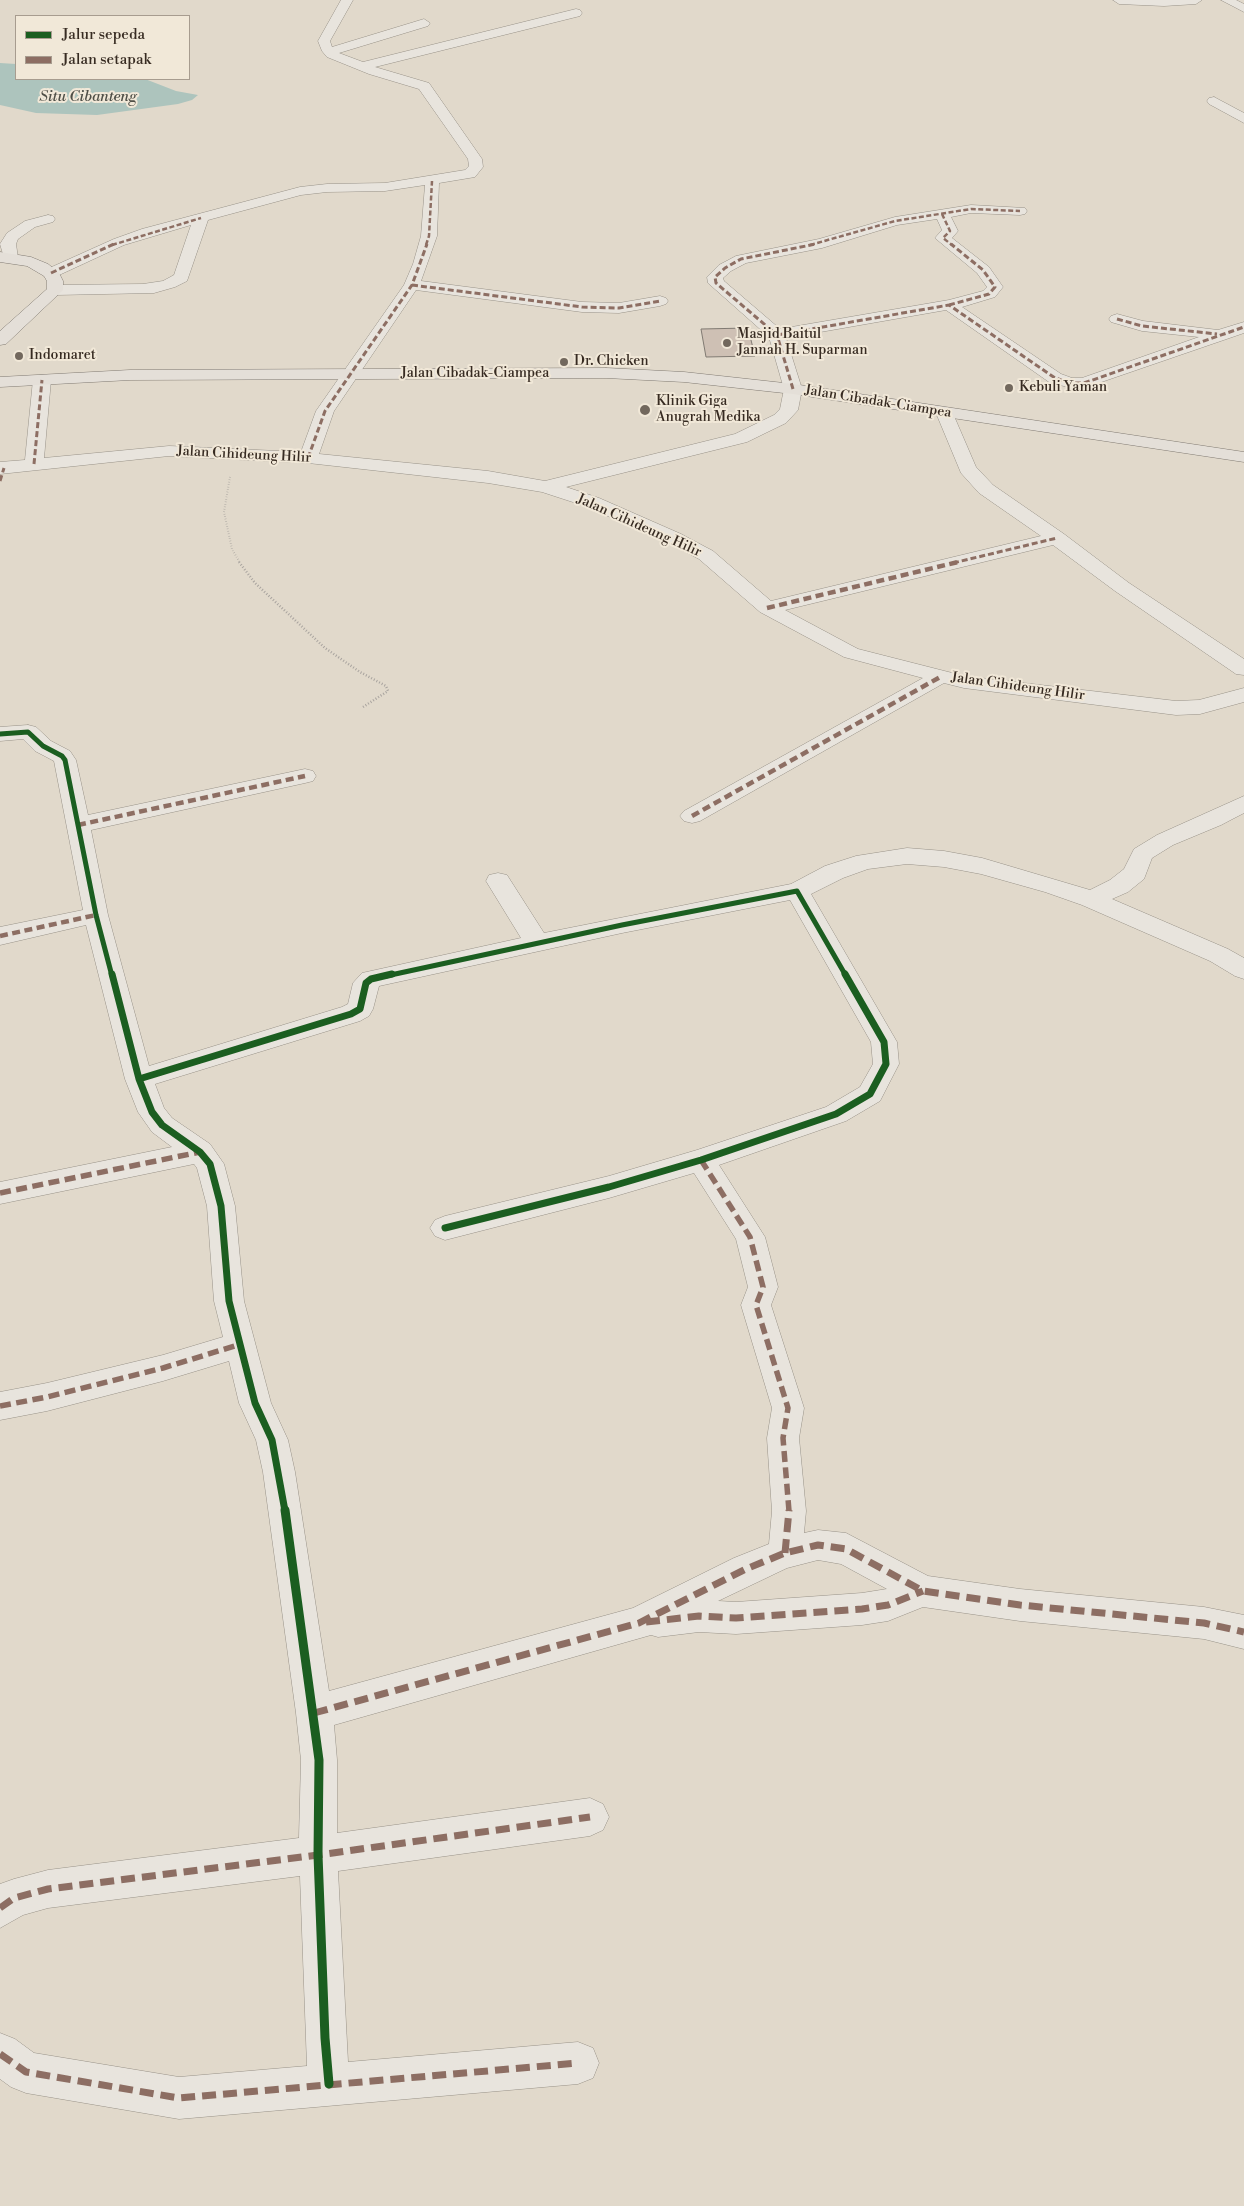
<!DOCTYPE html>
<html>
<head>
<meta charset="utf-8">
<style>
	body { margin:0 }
	#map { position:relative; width:1244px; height:2206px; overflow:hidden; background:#e1d9cb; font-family:"Libre Bodoni",serif }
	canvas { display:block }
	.legend { position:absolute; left:15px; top:15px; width:175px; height:65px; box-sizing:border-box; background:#f1e8d8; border:1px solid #a79c8f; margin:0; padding:6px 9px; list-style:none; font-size:15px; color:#372b22 }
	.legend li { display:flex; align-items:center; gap:10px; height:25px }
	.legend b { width:25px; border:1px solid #a79c8f }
</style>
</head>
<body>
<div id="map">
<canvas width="1244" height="2206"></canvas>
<ul class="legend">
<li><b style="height:6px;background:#1b5e20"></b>Jalur sepeda</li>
<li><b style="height:6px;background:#8d6e63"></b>Jalan setapak</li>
</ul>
</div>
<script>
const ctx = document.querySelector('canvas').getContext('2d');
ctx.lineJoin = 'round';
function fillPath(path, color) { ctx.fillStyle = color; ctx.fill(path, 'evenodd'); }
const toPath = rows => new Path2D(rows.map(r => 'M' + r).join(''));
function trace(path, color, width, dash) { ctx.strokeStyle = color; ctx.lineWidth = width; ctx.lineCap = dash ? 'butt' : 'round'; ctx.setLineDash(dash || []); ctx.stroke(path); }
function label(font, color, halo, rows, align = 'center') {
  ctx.font = font + ' "Libre Bodoni",serif'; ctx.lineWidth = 4; ctx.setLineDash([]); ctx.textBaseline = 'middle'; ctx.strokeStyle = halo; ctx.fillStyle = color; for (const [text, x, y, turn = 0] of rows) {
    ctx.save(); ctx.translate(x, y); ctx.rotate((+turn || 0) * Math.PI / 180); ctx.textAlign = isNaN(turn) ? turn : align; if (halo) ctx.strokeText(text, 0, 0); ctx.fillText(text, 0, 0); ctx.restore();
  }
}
const water = toPath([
	[0,63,16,64,16,79,145,79,176,91,198,95,192,100,178,104,97,115,36,113,0,105]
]);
const building = toPath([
	[748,328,755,356,706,357,701,329,748,328]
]);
const pathFar1 = toPath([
	[230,477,224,512,232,549,240,563]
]);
const path = toPath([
	[239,562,255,583,325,648,360,672,386,686,388,691,363,707]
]);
const minor = toPath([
	[341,0,353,0,330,41,332,47,424,19,430,23,428,26,339,53,363,62,576,9,580,10,582,13,580,16,375,67,429,83,482,159,483,167,475,177,439,183,437,236,421,281,582,302,619,303,660,296,666,298,668,301,666,304,660,306,619,313,582,312,416,290,334,411,319,454,488,471,545,481,735,434,774,415,780,409,784,389,769,337,708,283,707,277,719,265,736,256,819,239,895,217,971,205,1025,208,1027,211,1025,214,1020,215,971,213,951,217,958,231,952,238,989,267,1003,287,995,297,962,307,1061,374,1072,378,1082,378,1199,337,1142,331,1111,322,1109,319,1111,316,1117,314,1143,321,1218,330,1244,322,1244,333,1084,388,1071,388,1049,382,946,310,786,338,802,389,798,410,786,423,747,442,566,487,599,498,681,534,713,551,771,601,1041,536,979,493,961,473,936,413,939,409,945,408,951,409,976,467,993,485,1064,534,1129,583,1244,659,1244,675,1236,674,1115,591,1053,545,785,610,858,649,964,676,1176,701,1199,700,1244,688,1244,702,1200,714,1176,715,964,688,944,683,700,821,692,823,684,821,680,816,684,811,923,678,844,657,760,612,699,559,667,542,585,506,542,492,488,483,308,463,169,456,0,474,0,462,25,460,33,380,36,376,42,375,48,376,51,380,44,458,169,446,301,452,316,411,404,285,413,264,421,236,425,185,385,191,327,192,301,195,208,220,187,281,175,287,154,293,55,295,49,293,47,290,49,287,55,285,143,284,163,281,174,275,191,225,124,245,57,276,45,276,43,273,45,270,114,239,142,229,300,187,327,184,385,183,465,170,469,166,468,159,419,89,369,74,327,57,322,51,318,41,341,0],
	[937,219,942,230,935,238,977,273,987,287,983,291,949,300,780,329,724,281,723,278,731,271,746,263,822,248,897,225,937,219],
	[1113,0,1202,0,1196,4,1164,6,1119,4,1113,0],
	[1221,0,1236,0,1244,4,1244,12,1221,0],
	[1214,97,1244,113,1244,123,1209,104,1207,101,1209,98,1214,97],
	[48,215,53,216,55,219,53,222,35,227,18,239,16,244,18,258,15,261,5,261,0,244,7,233,25,221,48,215],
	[28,725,36,727,51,741,70,751,76,760,88,815,305,769,313,771,316,776,313,781,305,783,91,830,108,915,149,1066,342,1007,348,1004,353,983,362,973,521,938,486,881,489,875,498,873,507,875,544,933,791,884,825,866,856,856,907,848,944,851,982,858,1090,890,1110,880,1124,869,1134,849,1157,835,1244,796,1244,813,1221,825,1173,845,1152,858,1144,879,1128,892,1112,899,1228,949,1244,958,1244,979,1235,976,1210,961,1082,905,1045,892,981,874,944,867,907,864,868,869,843,878,811,894,897,1042,899,1064,880,1101,846,1121,719,1165,765,1237,778,1287,771,1305,804,1408,799,1438,806,1511,804,1533,818,1530,846,1533,928,1576,1020,1589,1204,1607,1244,1615,1244,1649,1204,1639,1020,1621,923,1607,888,1621,862,1625,736,1634,699,1632,658,1637,651,1635,334,1725,337,1760,337,1833,590,1798,603,1804,609,1817,603,1830,590,1836,338,1871,348,2062,578,2042,593,2048,599,2063,593,2078,578,2084,179,2119,26,2093,11,2087,0,2079,0,2033,15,2039,34,2053,179,2077,307,2066,300,1876,48,1908,23,1915,0,1928,0,1884,14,1879,48,1870,299,1838,301,1760,296,1713,263,1472,256,1440,239,1403,229,1361,163,1381,47,1411,0,1420,0,1392,47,1383,163,1355,223,1337,214,1301,207,1206,197,1168,194,1164,0,1204,0,1182,172,1147,152,1132,138,1112,125,1079,86,925,0,945,0,927,83,910,54,761,35,751,23,739,0,741,0,727,28,725],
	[790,900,871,1042,873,1064,860,1087,826,1107,697,1150,609,1176,445,1216,435,1220,430,1228,435,1236,445,1240,609,1198,694,1173,736,1239,748,1287,741,1305,772,1408,767,1438,772,1511,769,1544,734,1558,633,1608,329,1691,295,1472,288,1440,271,1403,244,1301,235,1206,224,1164,210,1144,172,1118,164,1108,155,1084,360,1021,369,1016,373,1009,379,986,622,933,790,900],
	[818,1560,841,1564,887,1589,862,1593,736,1602,718,1601,787,1568,818,1560]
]);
const major = toPath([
	[0,252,31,257,48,264,59,273,63,281,63,290,6,344,0,345,0,331,47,289,47,281,44,276,27,266,0,262,0,252]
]);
const highway = toPath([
	[606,368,684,372,793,384,1244,452,1244,462,793,394,684,382,606,378,130,380,0,387,0,377,130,370,606,368]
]);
const quietFar4 = toPath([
	[942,214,950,231,943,238,952,245],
	[112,245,201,218],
	[426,245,429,236,432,181],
	[810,245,895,221,971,209,1020,211]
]);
const quietFar3 = toPath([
	[51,273,114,244],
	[412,285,582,307,619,308,660,301],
	[949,305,989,294,995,287,983,270,951,244],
	[1117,319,1142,326,1217,334],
	[777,335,949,305,1055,378,1071,383,1084,383,1244,327],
	[793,389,777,335,716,283,715,277,725,268,741,259,816,244],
	[308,458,325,411,412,285,427,244],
	[34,464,42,380],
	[0,481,4,468],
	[953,563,1057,538]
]);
const quietFar2 = toPath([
	[767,608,958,562],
	[692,816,942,676],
	[78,825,305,776],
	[0,936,96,915]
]);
const quietFar1 = toPath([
	[701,1160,750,1237,763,1287,756,1305,788,1408,783,1438,789,1511],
	[0,1193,200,1152],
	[0,1406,47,1397,163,1368,241,1344]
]);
const quiet = toPath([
	[785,1553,789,1510],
	[646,1622,699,1616,736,1618,862,1609,888,1605,923,1591],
	[314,1713,639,1623,746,1569,785,1553,818,1545,846,1549,923,1591,1020,1605,1204,1623,1244,1632],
	[0,1908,14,1898,48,1889,318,1855,590,1817],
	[0,2054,26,2072,179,2098,578,2063]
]);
const cyclewayFar2 = toPath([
	[0,734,28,732,43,746,62,756,65,760,96,915,112,976],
	[386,976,622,925,797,891,846,976]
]);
const cyclewayFar1 = toPath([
	[112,974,139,1079,152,1112,162,1125,200,1152,210,1164,221,1206,229,1301,255,1403,272,1440,285,1511],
	[139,1079,351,1014,360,1009,366,983,371,979,392,974],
	[445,1228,609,1187,701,1160,836,1114,870,1094,886,1064,884,1042,845,974]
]);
const cycleway = toPath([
	[285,1510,319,1760,318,1855,325,2038,329,2084]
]);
const markers = [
	[727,343,5,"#72685d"],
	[19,356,5,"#72685d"],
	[564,362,5,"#72685d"],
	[1009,388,5,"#72685d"],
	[645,410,6,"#72685d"]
];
const farPoinames = [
	["Masjid Baitul",737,335],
	["Jannah H. Suparman",737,351],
	["Indomaret",29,356],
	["Dr. Chicken",574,362],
	["Kebuli Yaman",1019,388],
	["Klinik Giga",656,402],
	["Anugrah Medika",656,418]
];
const farStreetnames = [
	["Jalan Cibadak-Ciampea",475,374],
	["Jalan Cibadak-Ciampea",878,402,9],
	["Jalan Cihideung Hilir",244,455,3],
	["Jalan Cihideung Hilir",639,526,24],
	["Jalan Cihideung Hilir",1018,687,8]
];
const farWaternames = [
	["Situ Cibanteng",88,97]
];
fillPath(water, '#adc4bd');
fillPath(building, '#cec0b4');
trace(building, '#807a72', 1);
trace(minor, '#989288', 1);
trace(major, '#807a72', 1);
trace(highway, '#807a72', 1);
trace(pathFar1, '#a9a49f', 2, [0.5, 2]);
trace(path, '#a9a49f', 2.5, [1, 2]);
fillPath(minor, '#e8e4dd');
fillPath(major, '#e4dfd8');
fillPath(highway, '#e4dfd8');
trace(quietFar4, '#8d6e63', 2.5, [5, 2.5]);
trace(quietFar3, '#8d6e63', 3, [6, 3]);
trace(quietFar2, '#8d6e63', 4.5, [8, 4.5]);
trace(quietFar1, '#8d6e63', 5.5, [11, 5.5]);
trace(quiet, '#8d6e63', 7, [14, 7]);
trace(cyclewayFar2, '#1b5e20', 5);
trace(cyclewayFar1, '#1b5e20', 7);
trace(cycleway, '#1b5e20', 9);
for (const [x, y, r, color] of markers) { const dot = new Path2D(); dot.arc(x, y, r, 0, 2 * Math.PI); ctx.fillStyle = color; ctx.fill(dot); trace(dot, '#f1e8d8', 2); }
label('14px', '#372b22', '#f1e8d8', farPoinames, 'left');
label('14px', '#372b22', '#f1e8d8', farStreetnames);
label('italic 15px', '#4f4f47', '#f1e8d8', farWaternames);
</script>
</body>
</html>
